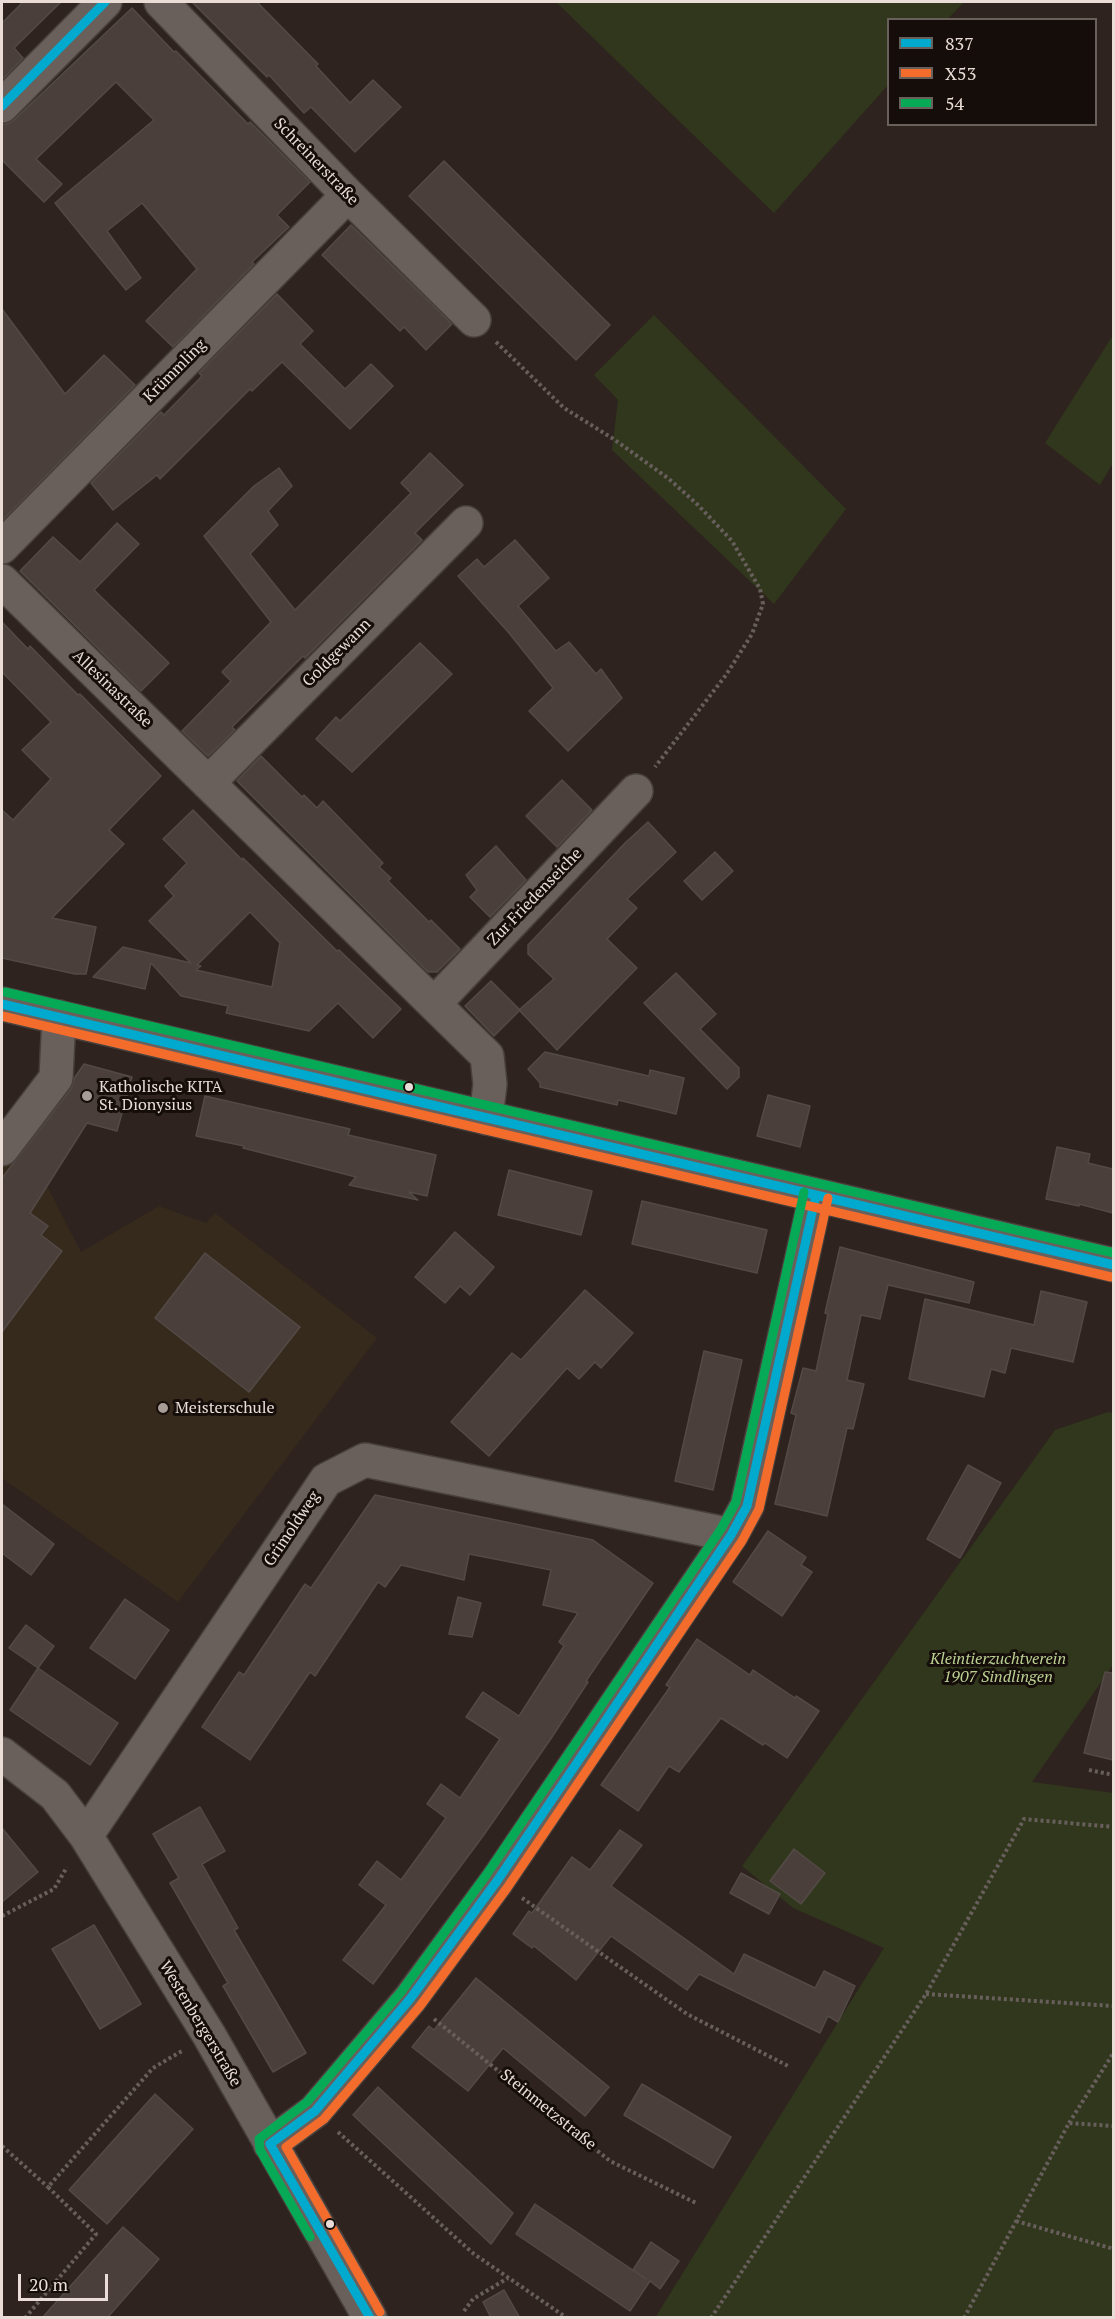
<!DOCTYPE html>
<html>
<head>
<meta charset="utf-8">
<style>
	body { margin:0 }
	#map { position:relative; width:1115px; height:2319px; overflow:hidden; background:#2e231e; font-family:"PT Serif",serif }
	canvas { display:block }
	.frame { position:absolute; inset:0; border:3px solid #eaddd7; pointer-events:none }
	.legend { position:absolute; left:887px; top:18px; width:210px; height:108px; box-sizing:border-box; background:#150d09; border:2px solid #6a605b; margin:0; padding:8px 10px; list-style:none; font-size:18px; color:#eaddd7 }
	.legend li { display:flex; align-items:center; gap:12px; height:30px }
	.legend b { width:30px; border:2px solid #6a605b }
	.scale { position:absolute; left:18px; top:2274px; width:90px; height:27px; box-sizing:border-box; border:3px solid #eaddd7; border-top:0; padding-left:8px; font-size:18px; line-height:21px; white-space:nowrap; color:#eaddd7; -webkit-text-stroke:4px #150d09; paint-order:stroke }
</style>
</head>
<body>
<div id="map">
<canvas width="1115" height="2319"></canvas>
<div class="frame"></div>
<ul class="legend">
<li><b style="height:8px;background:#00a9ce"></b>837</li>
<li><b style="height:8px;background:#f36c2b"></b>X53</li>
<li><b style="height:8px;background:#06aa56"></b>54</li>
</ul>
<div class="scale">20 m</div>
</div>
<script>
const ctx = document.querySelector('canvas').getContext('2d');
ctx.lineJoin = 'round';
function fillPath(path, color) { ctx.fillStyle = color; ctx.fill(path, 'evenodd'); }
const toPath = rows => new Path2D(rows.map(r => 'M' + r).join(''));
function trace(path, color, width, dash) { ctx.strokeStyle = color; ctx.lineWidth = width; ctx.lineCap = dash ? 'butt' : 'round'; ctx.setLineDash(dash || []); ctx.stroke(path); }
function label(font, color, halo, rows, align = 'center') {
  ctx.font = font + ' "PT Serif",serif'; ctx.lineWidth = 6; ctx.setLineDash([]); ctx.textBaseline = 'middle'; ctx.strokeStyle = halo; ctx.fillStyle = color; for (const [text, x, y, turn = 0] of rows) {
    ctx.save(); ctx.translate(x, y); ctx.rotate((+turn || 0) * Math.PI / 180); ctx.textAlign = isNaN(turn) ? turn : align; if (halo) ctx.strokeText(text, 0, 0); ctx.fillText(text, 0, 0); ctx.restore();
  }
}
const commercial = toPath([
	[11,1156,46,1184,81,1252,159,1206,206,1223,215,1213,377,1338,178,1602,2,1478,2,1169]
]);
const green = toPath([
	[556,2,964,2,948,19,888,20,888,85,774,213],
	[654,315,846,509,774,604,612,450,618,400,594,375],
	[1113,335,1113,463,1100,485,1045,443],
	[1108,1412,1113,1413,1113,1665,1032,1782,1113,1793,1113,2317,655,2318,884,1948,793,1908,742,1866,1055,1430]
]);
const building = toPath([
	[23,2,61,2,14,48,23,58,2,80,2,23,23,2],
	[192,2,257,2,318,64,316,66,350,103,373,80,401,107,355,152,311,107,304,113,269,75,267,77,192,2],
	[132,8,174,52,176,51,248,124,250,122,310,182,277,215,289,227,252,262,254,264,173,347,146,321,197,269,142,203,107,231,141,278,126,290,55,203,154,120,116,82,36,159,62,184,44,202,2,160,2,124,7,124,15,119,132,8],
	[444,161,610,325,576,360,409,196,444,161],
	[351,225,452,324,426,350,404,327,400,331,322,255,351,225],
	[277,294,313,331,300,344,345,389,371,364,393,386,350,429,282,362,252,391,250,389,160,479,157,475,113,510,91,483,161,412,164,415,202,376,199,373,277,294],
	[2,309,65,394,104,355,135,385,2,521,2,309],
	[430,453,463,485,415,533,422,540,305,658,303,656,232,727,235,730,208,756,182,731,231,681,222,672,271,622,204,536,254,486,279,468,292,486,268,511,278,525,250,554,295,610,411,493,401,483,430,453],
	[117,523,139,544,94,590,169,663,141,691,20,571,53,537,80,562,117,523],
	[515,540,549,578,518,606,556,651,569,642,596,674,601,669,622,698,568,751,529,711,553,688,509,633,458,576,477,559,484,567,515,540],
	[2,622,28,649,30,646,78,695,80,694,161,776,109,830,124,844,52,918,96,927,86,974,75,974,2,958,2,810,13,820,51,779,22,750,51,722,2,672,2,622],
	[420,643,452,674,352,772,316,739,336,717,340,721,420,643],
	[261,756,302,797,304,795,317,808,323,801,383,863,379,867,391,878,388,881,429,922,431,920,460,949,437,972,428,972,237,781,261,756],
	[562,780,592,810,557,847,526,816,562,780],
	[193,810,242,860,243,858,337,951,339,950,401,1009,373,1038,338,1003,309,1031,226,1013,228,1006,181,996,151,963,145,989,93,977,123,947,191,963,149,921,174,896,165,886,187,863,163,839,193,810],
	[250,912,280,943,272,987,196,970,201,966,197,965,250,912],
	[648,822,676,852,627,899,637,908,607,939,637,968,557,1050,519,1010,554,979,528,954,528,945,625,843,648,822],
	[496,846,526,880,490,917,470,897,477,890,466,875,496,846],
	[715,852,733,871,702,900,684,881,715,852],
	[676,973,716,1014,700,1029,739,1068,739,1077,727,1089,644,1003,676,973],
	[491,981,520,1010,494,1036,465,1006,491,981],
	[545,1052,649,1076,650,1070,684,1078,676,1114,618,1100,617,1105,540,1087,540,1083,528,1069,545,1052],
	[84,1064,132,1077,117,1131,87,1123,30,1213,48,1226,41,1235,62,1251,2,1332,2,1178,71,1089,75,1077,84,1064],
	[768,1095,810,1106,800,1147,757,1136,768,1095],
	[205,1096,350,1129,348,1135,436,1155,427,1196,409,1192,418,1200,349,1185,356,1177,243,1148,244,1146,196,1136,205,1096],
	[1057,1147,1090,1154,1088,1163,1113,1169,1113,1213,1079,1204,1079,1206,1046,1199,1057,1147],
	[509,1170,592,1191,581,1235,498,1215,509,1170],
	[642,1201,767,1230,757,1273,632,1244,642,1201],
	[455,1232,494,1267,470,1295,460,1286,445,1303,415,1277,455,1232],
	[840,1247,974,1282,969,1303,888,1285,880,1319,861,1315,847,1380,864,1384,853,1429,847,1428,827,1516,775,1504,796,1415,791,1413,803,1368,816,1371,828,1314,825,1313,840,1247],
	[205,1253,300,1327,249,1392,155,1318,205,1253],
	[585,1290,633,1333,601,1368,595,1362,579,1379,567,1368,489,1456,451,1422,512,1353,521,1360,585,1290],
	[1041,1291,1087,1302,1073,1362,1011,1348,1005,1373,991,1369,984,1397,909,1379,925,1299,1034,1325,1041,1291],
	[704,1351,742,1360,713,1490,675,1481,704,1351],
	[968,1465,1001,1483,960,1558,927,1539,968,1465],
	[375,1495,593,1540,653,1583,586,1681,588,1682,550,1740,483,1836,373,1984,343,1960,386,1905,359,1885,377,1861,401,1880,446,1818,427,1804,441,1784,460,1798,500,1739,466,1717,483,1692,519,1716,564,1646,559,1642,578,1613,543,1605,551,1570,469,1554,464,1580,401,1565,385,1587,378,1582,315,1676,310,1672,250,1760,202,1727,239,1672,244,1675,305,1584,311,1588,375,1495],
	[2,1504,54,1544,31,1575,2,1553,2,1504],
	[768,1531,806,1557,801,1565,812,1572,782,1616,733,1582,768,1531],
	[458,1597,481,1603,472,1637,449,1634,458,1597],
	[125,1599,169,1630,135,1679,90,1648,125,1599],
	[26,1625,54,1646,38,1668,9,1648,26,1625],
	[697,1639,750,1675,753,1670,795,1698,796,1696,819,1711,787,1758,765,1743,763,1745,721,1718,679,1772,669,1766,638,1811,601,1785,670,1687,666,1685,697,1639],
	[38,1668,118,1723,90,1765,10,1710,38,1668],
	[1105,1672,1113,1673,1113,1760,1084,1753,1105,1672],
	[200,1807,225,1851,202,1864,238,1928,234,1930,306,2053,273,2072,223,1986,228,1983,170,1883,179,1878,153,1834,200,1807],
	[2,1828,38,1872,2,1902,2,1828],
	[620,1830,642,1845,611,1886,734,1974,744,1954,815,1988,824,1971,855,1986,838,2022,828,2016,820,2033,699,1974,687,1990,611,1936,576,1980,534,1946,532,1948,513,1934,529,1911,532,1913,572,1857,590,1870,620,1830],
	[794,1849,825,1873,801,1904,770,1881,794,1849],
	[741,1873,780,1894,769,1914,730,1893,741,1873],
	[94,1925,141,2004,100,2029,52,1949,94,1925],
	[476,1978,609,2087,585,2116,503,2048,468,2091,412,2047,429,2026,434,2030,476,1978],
	[642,2084,731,2137,713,2168,624,2115,642,2084],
	[378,2087,513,2213,491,2244,353,2115,378,2087],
	[155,2094,193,2129,107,2224,69,2190,155,2094],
	[535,2204,646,2279,633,2270,651,2242,679,2261,660,2289,650,2281,630,2311,516,2234,535,2204],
	[123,2227,159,2259,107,2318,42,2318,123,2227],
	[504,2290,520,2318,491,2318,483,2302,504,2290]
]);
const path = toPath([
	[496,342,564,408,612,438,669,479,698,505,732,541,760,589,763,604,752,634,726,675,655,767],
	[1089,1770,1114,1775],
	[522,1898,687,2014,790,2067],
	[2,1916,54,1889,67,1867],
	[926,1994,1114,2006],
	[434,2019,610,2161,696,2203],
	[1069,2123,1114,2052],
	[338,2132,474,2254,567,2318],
	[2,2146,48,2187],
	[1016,2221,1114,2249],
	[464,2311,473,2299,508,2278],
	[25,2318,96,2234,48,2187,153,2068,182,2051],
	[711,2318,926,1994,1024,1819,1114,1827],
	[964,2318,1069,2123,1114,2126]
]);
const minor = toPath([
	[161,2,348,195,474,320],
	[2,106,105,2],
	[2,547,348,195],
	[2,581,487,1056,490,1084,486,1118],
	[208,783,466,523],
	[2,1004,1114,1265],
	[434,1004,636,791],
	[2,1149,56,1078,59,1017],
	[2,1754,55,1795,86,1836,209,2035,370,2318],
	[86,1836,326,1480,365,1460,731,1535],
	[270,2144,315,2111,410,1999,497,1881,731,1535,747,1506,816,1195]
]);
const bus1 = toPath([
	[2,106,105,2],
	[2,1004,1114,1265],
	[370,2318,270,2144,315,2111,410,1999,497,1881,731,1535,747,1506,816,1195]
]);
const bus2 = toPath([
	[2,1016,1111,1277],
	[380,2312,286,2147,324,2119,420,2006,507,1888,742,1541,759,1509,828,1198]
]);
const bus3 = toPath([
	[5,992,1114,1253],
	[310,2237,260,2150,259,2139,307,2102,401,1992,487,1874,721,1529,736,1502,804,1192]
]);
const markers = [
	[409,1087,5,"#eaddd7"],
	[87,1096,6,"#a89c96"],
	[163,1408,6,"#a89c96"],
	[330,2224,5,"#eaddd7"]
];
const streetNames = [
	["Schreinerstraße",316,162,46],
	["Krümmling",175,371,-45],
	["Goldgewann",337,653,-45],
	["Allesinastraße",112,689,44],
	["Zur Friedenseiche",535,897,-46],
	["Grimoldweg",292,1529,-56],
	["Westenbergerstraße",200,2024,59],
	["Steinmetzstraße",548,2110,39]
];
const poiNames = [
	["Katholische KITA",99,1087],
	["St. Dionysius",99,1105],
	["Meisterschule",175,1408]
];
const parkNames = [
	["Kleintierzuchtverein",998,1659],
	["1907 Sindlingen",998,1677]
];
fillPath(commercial, '#362a1d');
fillPath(green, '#30371c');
fillPath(building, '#4b3f3b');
trace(building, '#534a46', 1.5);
trace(minor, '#483f3b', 36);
trace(path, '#685f5c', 4, [3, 3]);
trace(minor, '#69605c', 33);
trace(bus1, '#00a9ce', 9);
trace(bus2, '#f36c2b', 9);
trace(bus3, '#06aa56', 9);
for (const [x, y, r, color] of markers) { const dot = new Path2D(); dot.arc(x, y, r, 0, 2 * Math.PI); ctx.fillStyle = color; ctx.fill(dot); trace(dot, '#150d09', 2); }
label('16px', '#eaddd7', '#150d09', streetNames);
label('16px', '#eaddd7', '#150d09', poiNames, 'left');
label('italic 16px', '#bbd193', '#150d09', parkNames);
</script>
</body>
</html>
